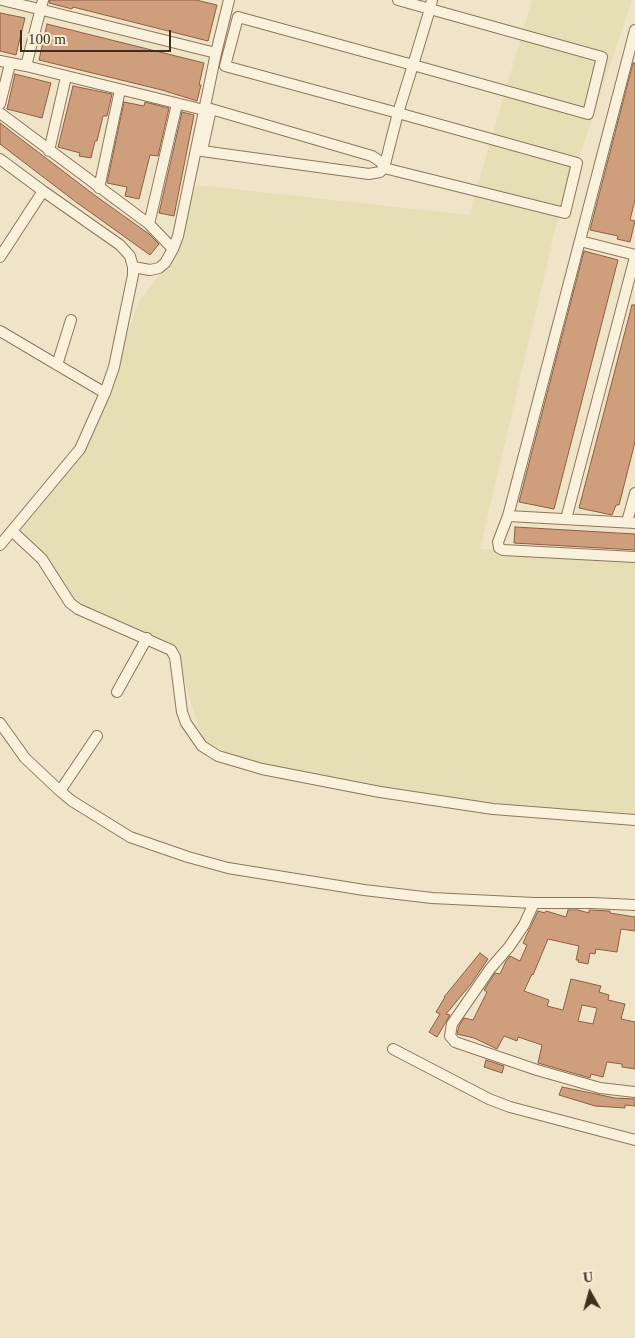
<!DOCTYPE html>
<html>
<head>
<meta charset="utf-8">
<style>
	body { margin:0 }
	#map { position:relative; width:635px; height:1338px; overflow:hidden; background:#f0e4c8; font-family:Georgia,serif }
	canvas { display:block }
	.north { position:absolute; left:565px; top:1268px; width:50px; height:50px; -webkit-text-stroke:4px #f7eed8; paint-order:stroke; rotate:353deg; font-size:14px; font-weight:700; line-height:20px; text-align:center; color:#3d2e20 }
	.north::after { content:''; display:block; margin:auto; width:18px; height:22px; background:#3d2e20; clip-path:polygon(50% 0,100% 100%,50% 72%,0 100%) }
	.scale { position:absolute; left:20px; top:30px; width:151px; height:22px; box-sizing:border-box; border:2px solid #3d2e20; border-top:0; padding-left:6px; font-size:15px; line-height:18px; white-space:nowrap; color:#3d2e20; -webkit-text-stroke:4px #f7eed8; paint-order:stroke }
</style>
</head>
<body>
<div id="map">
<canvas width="635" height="1338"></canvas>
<div class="north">U</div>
<div class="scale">100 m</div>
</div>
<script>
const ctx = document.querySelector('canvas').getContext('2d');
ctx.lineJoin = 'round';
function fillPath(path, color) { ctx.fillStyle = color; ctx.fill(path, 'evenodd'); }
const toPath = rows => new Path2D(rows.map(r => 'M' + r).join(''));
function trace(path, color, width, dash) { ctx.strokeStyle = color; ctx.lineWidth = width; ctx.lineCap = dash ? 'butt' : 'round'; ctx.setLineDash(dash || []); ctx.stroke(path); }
const farmland = toPath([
	[532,0,632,0,556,226,480,549,635,562,635,822,582,818,266,771,203,741,175,650,82,611,21,529,87,449,138,303,164,269,197,185,469,215]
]);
const building = toPath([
	[50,0,196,0,217,5,208,41,73,7,72,9,49,3,50,0],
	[0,13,25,18,16,55,0,51,0,13],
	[47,24,204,63,199,85,201,85,197,101,162,90,39,60,47,24],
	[633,63,635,63,635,200,630,220,635,221,630,242,617,239,618,236,590,230,633,63],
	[15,74,51,83,42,118,7,109,15,74],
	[73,86,112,94,107,116,103,116,97,141,95,141,91,158,79,156,80,153,58,147,73,86],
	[124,102,144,106,145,102,169,108,158,156,150,155,139,199,125,196,127,187,107,183,124,102],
	[182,112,194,115,174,216,159,213,182,112],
	[0,123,93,194,149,234,159,244,150,255,76,202,0,144,0,123],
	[584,251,618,260,554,509,519,502,584,251],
	[632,305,635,305,635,442,619,505,616,505,612,515,579,508,632,305],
	[515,527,635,534,635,550,514,543,515,527],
	[568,910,578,910,589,913,589,910,610,911,610,913,635,917,635,931,621,929,617,952,596,949,595,954,590,953,588,964,578,962,579,960,576,960,579,946,548,939,533,975,532,974,524,991,549,1000,547,1006,563,1010,571,979,601,986,599,992,609,995,608,1000,625,1004,621,1019,635,1022,635,1069,622,1067,622,1064,607,1062,603,1077,591,1074,590,1078,538,1063,542,1045,518,1037,517,1041,504,1036,497,1049,474,1038,457,1034,459,1026,464,1018,473,1020,487,992,484,990,495,973,500,974,506,961,510,956,520,961,527,945,523,943,538,911,545,913,546,911,566,917,568,910],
	[582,1005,597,1008,593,1024,578,1021,582,1005],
	[480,953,488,959,471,984,446,1014,450,1015,437,1037,429,1032,440,1014,436,1012,445,997,444,997,480,953],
	[486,1060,504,1066,502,1073,484,1067,486,1060],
	[562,1087,615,1098,635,1099,635,1106,625,1105,625,1108,595,1106,559,1095,562,1087]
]);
const street = toPath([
	[2,0,216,53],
	[398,0,430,9,602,57,588,114,413,65,238,17,225,66,398,113,577,163,565,213,384,168,381,162,372,156,211,109,202,151,369,174,380,172,384,168,398,113,413,65,430,9,432,0],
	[635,30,508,516,498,542,499,548,503,550,635,557],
	[0,61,26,66,204,110],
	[26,66,43,0],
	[0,104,10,64],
	[0,113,149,224,173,249],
	[49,151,66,77],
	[0,159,43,191,120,245,130,256,133,267,133,275,114,367,105,393],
	[99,188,120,90],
	[149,224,177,104],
	[580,241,635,255],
	[0,257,43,191],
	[133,267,150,270,159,268,165,263,173,249,178,236,216,53,229,0],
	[0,331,105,393,80,449,0,545],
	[57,365,71,320],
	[508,516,635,523],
	[566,519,635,257],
	[627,522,635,493],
	[12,531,42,559,70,603,78,609,171,650,175,657,182,712,186,723,202,746,218,756,262,769,380,792,493,809,635,820],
	[117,692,147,638],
	[0,723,25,758,60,791,72,801,130,837,188,857,228,868,364,890,432,898,534,903,592,903,635,905],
	[60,791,97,736],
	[534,903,524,925,509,947,490,969,452,1024,450,1036,455,1042,537,1070,600,1088,635,1092],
	[393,1049,489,1099,510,1107,635,1140]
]);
fillPath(farmland, '#e6deb5');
fillPath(building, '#cf9f7d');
trace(building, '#8d5f41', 1);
trace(street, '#8d765c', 12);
trace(street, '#faf1dc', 10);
</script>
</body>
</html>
